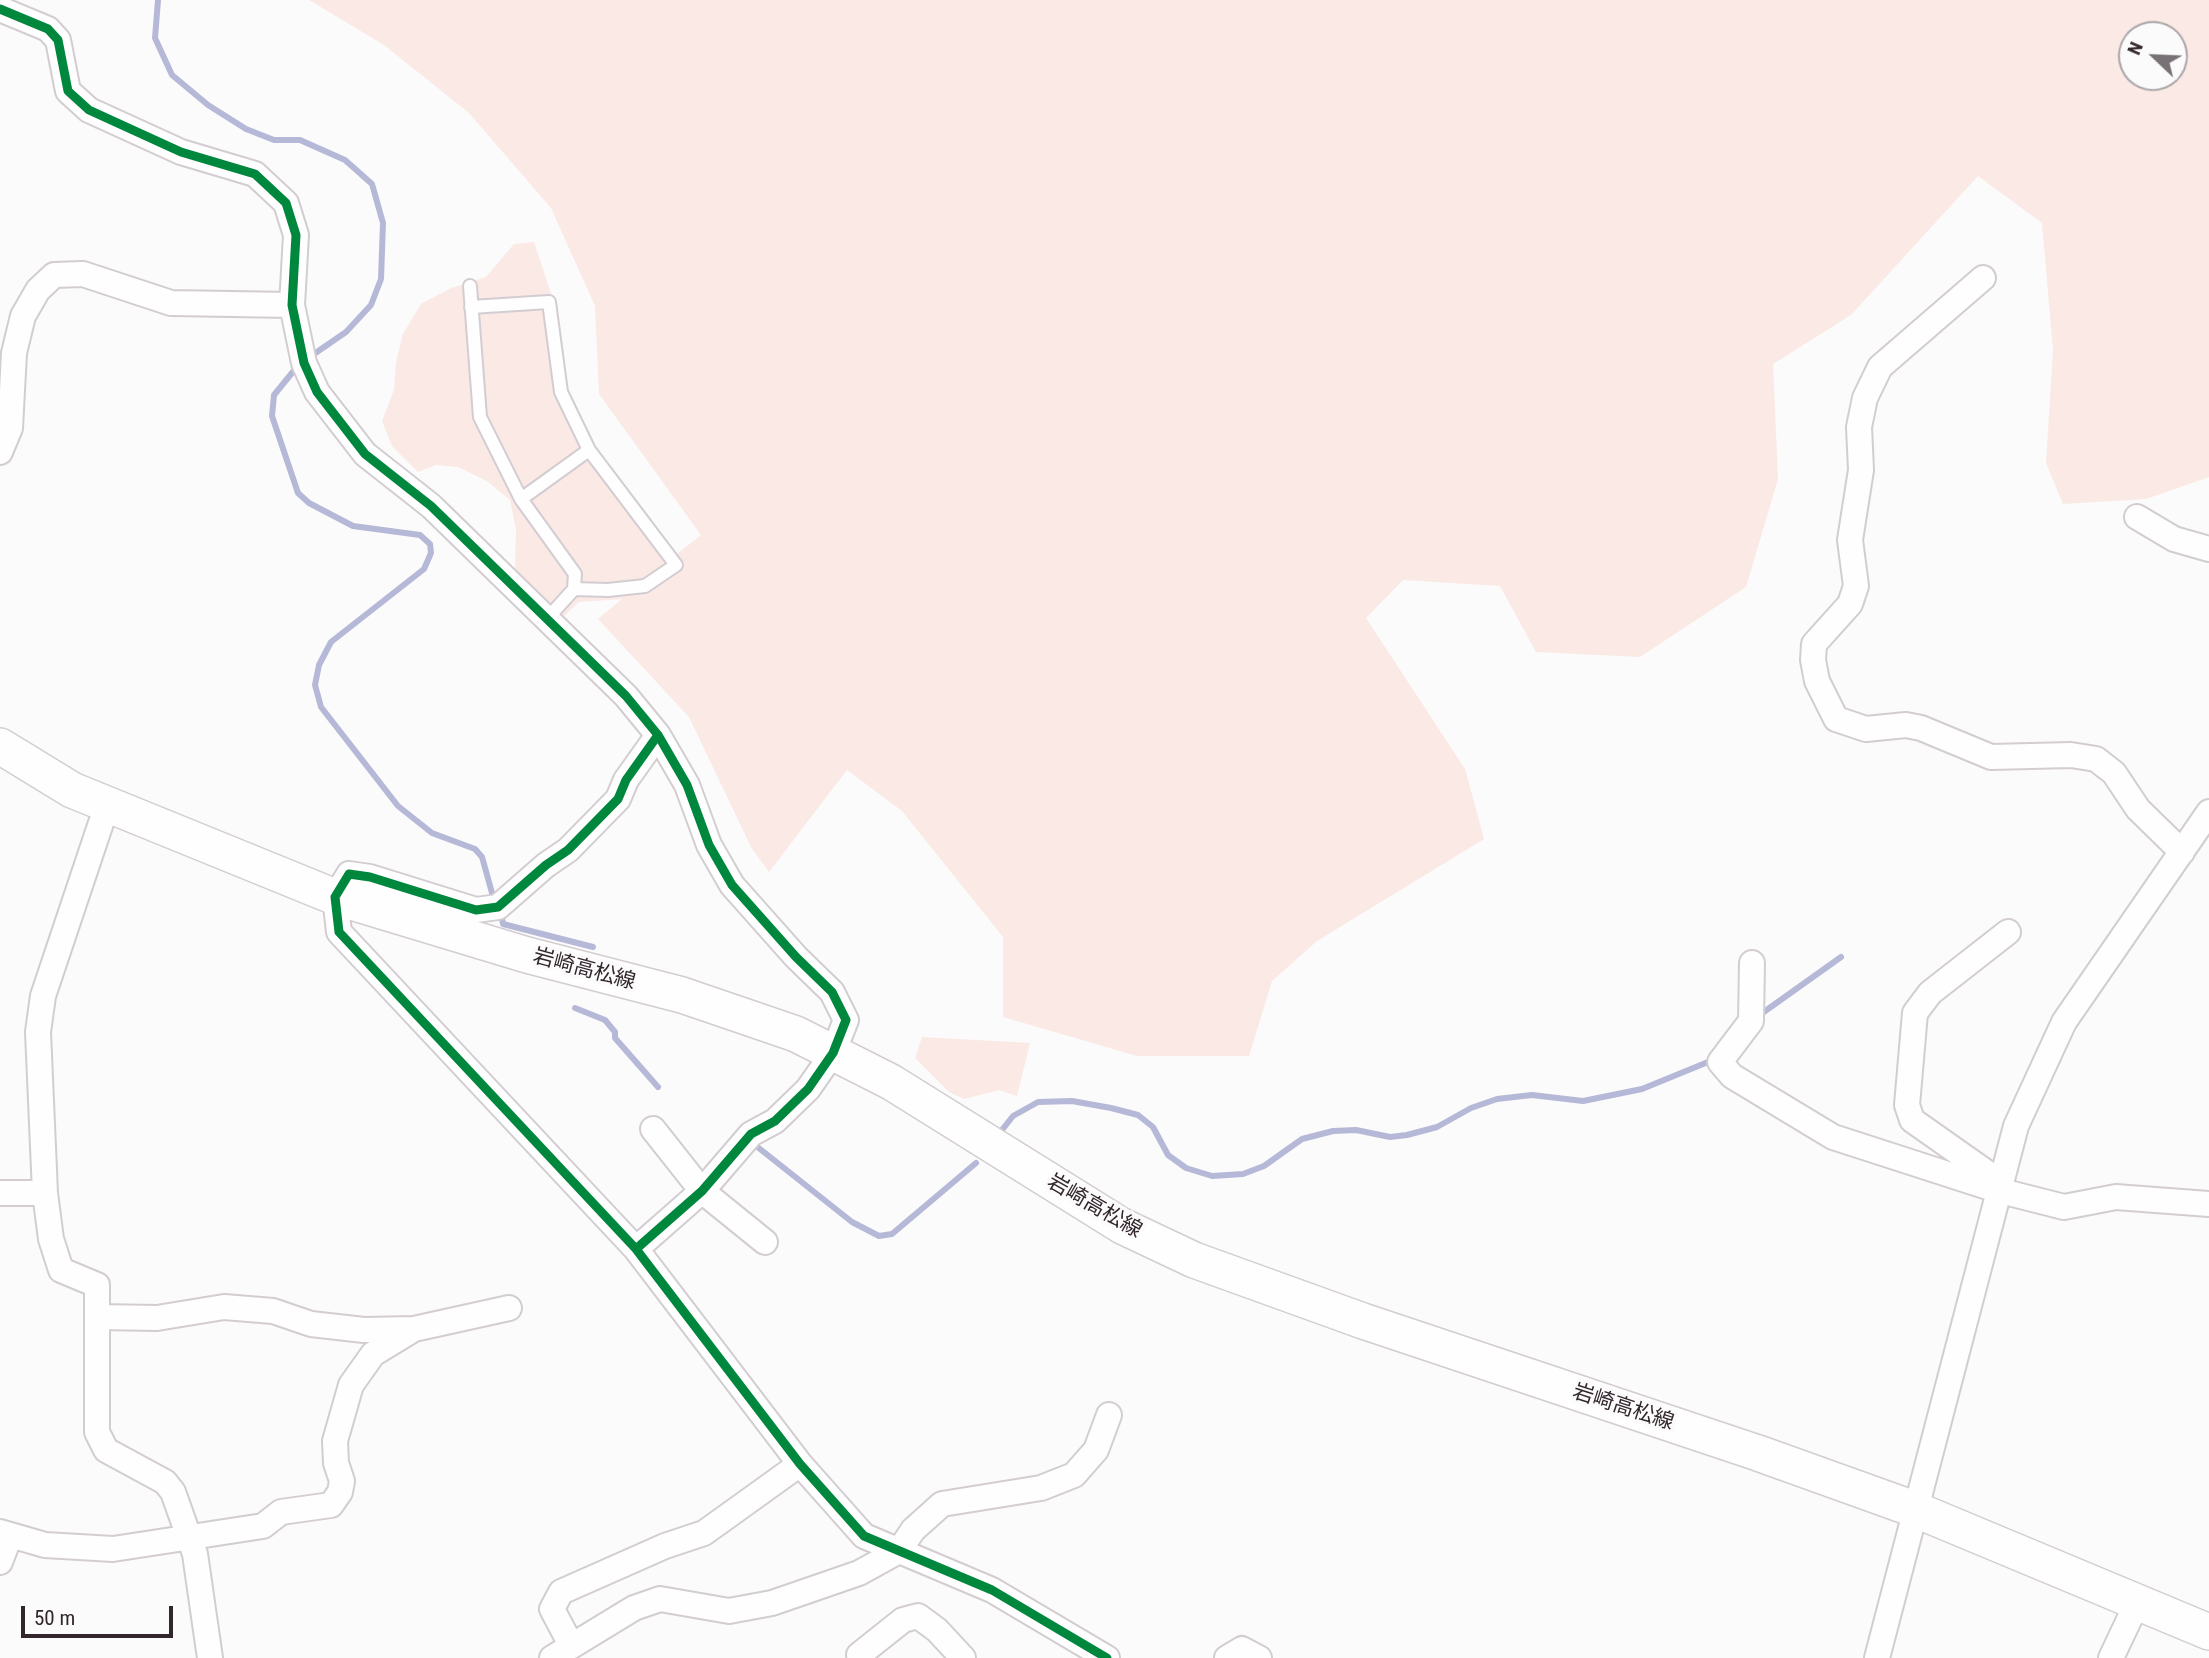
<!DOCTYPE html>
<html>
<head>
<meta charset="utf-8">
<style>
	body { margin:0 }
	#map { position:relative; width:2209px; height:1658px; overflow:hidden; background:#fbfbfb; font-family:"Roboto Condensed",sans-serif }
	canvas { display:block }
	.north { position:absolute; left:2118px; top:21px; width:70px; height:70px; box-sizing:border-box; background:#fbfbfb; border:2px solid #aba6a9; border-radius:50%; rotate:293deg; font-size:19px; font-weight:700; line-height:28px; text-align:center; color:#32262d }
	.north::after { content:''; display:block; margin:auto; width:24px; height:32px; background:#787175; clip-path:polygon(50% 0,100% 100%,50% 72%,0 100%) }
	.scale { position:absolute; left:21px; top:1606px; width:152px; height:32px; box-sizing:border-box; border:4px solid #32262d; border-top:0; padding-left:9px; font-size:21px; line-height:24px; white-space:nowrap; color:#32262d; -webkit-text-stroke:5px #fbfbfb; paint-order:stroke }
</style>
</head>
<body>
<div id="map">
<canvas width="2209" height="1658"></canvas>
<div class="north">N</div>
<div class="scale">50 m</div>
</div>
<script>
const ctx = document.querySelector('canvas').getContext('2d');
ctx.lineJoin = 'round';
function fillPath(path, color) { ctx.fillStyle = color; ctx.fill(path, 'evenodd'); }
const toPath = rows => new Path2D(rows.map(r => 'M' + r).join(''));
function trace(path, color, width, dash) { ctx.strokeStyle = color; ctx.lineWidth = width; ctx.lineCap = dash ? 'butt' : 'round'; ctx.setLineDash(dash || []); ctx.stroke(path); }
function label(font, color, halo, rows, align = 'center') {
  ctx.font = font + ' "Roboto Condensed","Noto Sans JP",sans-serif'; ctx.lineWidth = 7; ctx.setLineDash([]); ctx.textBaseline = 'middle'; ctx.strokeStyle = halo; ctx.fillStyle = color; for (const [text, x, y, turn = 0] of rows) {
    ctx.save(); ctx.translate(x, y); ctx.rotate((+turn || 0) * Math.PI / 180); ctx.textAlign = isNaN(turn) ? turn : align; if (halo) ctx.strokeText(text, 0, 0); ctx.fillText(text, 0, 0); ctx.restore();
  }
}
const green = toPath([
	[309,0,2209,0,2209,477,2146,499,2063,504,2046,463,2053,350,2042,223,1978,176,1851,315,1773,364,1778,479,1746,587,1640,657,1536,652,1500,586,1403,580,1366,618,1465,769,1484,839,1317,941,1272,981,1249,1056,1137,1056,1003,1017,1003,937,902,811,847,770,769,872,752,849,689,717,598,619,622,599,579,602,563,617,535,593,515,570,516,529,510,500,487,481,458,467,436,465,418,472,392,446,382,421,394,390,396,362,403,334,421,304,451,288,486,277,514,244,534,242,555,306,568,389,596,449,677,554,701,535,599,394,595,306,551,208,469,113,384,45],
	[2132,35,2174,35,2174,77,2132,77],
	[922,1037,1030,1043,1017,1096,999,1090,964,1099,949,1092,915,1058]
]);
const stream = toPath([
	[158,0,155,38,172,75,208,105,246,129,274,140,300,140,345,160,372,184,383,223,381,279,371,305,346,332,314,354],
	[296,368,274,395,272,416,298,493,309,503,353,526,420,535,430,544,431,553,424,569,331,642,319,665,315,685,321,707,398,806,432,833,475,849,482,857,494,900],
	[501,913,503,924,593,947],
	[575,1008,605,1020,615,1032,615,1038,658,1087],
	[1761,1014,1841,957],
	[1002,1130,1013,1116,1038,1102,1072,1101,1111,1108,1138,1115,1153,1127,1168,1155,1186,1168,1212,1176,1243,1174,1264,1166,1302,1139,1333,1131,1356,1130,1390,1137,1407,1135,1437,1127,1471,1108,1497,1099,1532,1095,1583,1101,1642,1089,1708,1062],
	[755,1145,852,1222,879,1236,892,1234,976,1163]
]);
const service = toPath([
	[470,286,480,417,521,499,575,574,574,589,546,620],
	[471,307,549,302,561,392,589,450,676,565,645,586,608,590,574,589],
	[521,499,589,450]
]);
const minor = toPath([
	[0,9,48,29,58,40,68,91,89,110,181,152,255,174,286,203,296,235,292,305,304,363,317,392,365,454,431,506,626,696,658,735,687,785,709,845,732,885,796,957,832,992,846,1020,833,1053,808,1089,775,1121,751,1134,702,1191,636,1249],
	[1983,278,1880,367,1865,398,1859,427,1861,470,1850,540,1856,586,1850,604,1814,644,1813,660,1817,681,1836,719,1866,729,1906,725,1921,728,1991,757,2071,755,2096,759,2114,773,2138,809,2182,852],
	[0,452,10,428,14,353,23,316,38,290,54,275,83,274,171,303,292,305],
	[2137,517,2174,539,2209,549],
	[658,735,626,780,618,799,568,850,546,865,498,907,476,910,370,877,349,874,335,897,339,932,636,1249,800,1464,864,1536,992,1590,1107,1658],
	[107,805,43,996,38,1032,45,1193,51,1239,61,1270,97,1285,97,1432,106,1450,165,1482,173,1492,195,1554,210,1658],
	[1752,963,1751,1021,1720,1062,1732,1076,1833,1137,1997,1190,2064,1207,2116,1197,2209,1204],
	[653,1129,702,1191,765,1242],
	[2000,1182,1912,1120,1907,1105,1915,1013,1930,993,2008,932],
	[0,1193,45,1193],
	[98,1317,157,1318,224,1307,273,1311,311,1324,364,1330,414,1329,509,1308],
	[0,1532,45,1545,113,1549,263,1526,281,1512,331,1505,340,1492,342,1481,336,1463,335,1441,351,1385,373,1354,414,1329],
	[0,1562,10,1536],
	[571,1645,552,1609,561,1592,665,1546,704,1533,800,1464],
	[859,1655,903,1620,918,1616,937,1630,963,1658],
	[552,1658,634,1608,660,1599,729,1611,772,1603,859,1573,899,1551,913,1530,942,1504,1041,1488,1074,1475,1096,1450,1109,1415],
	[1227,1658,1242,1649,1259,1658],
	[1877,1658,2016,1126,2064,1022,2209,812],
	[2111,1658,2138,1601]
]);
const secondary = toPath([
	[0,746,72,790,335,897,527,955,682,995,796,1034,891,1082,1122,1226,1194,1260,1363,1321,1758,1453,1914,1509,2209,1632]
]);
const cycleway = toPath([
	[0,9,48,29,58,40,68,91,89,110,181,152,255,174,286,203,296,235,292,305,304,363,317,392,365,454,431,506,626,696,658,735,687,785,709,845,732,885,796,957,832,992,846,1020,833,1053,808,1089,775,1121,751,1134,702,1191,636,1249],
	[658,735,626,780,618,799,568,850,546,865,498,907,476,910,370,877,349,874,335,897,339,932,636,1249,800,1464,864,1536,992,1590,1107,1658]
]);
const streetNames = [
	["岩崎高松線",584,970,15],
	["岩崎高松線",1094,1207,30],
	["岩崎高松線",1623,1408,18]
];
fillPath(green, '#fae9e4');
trace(stream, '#b6b8d7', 6);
trace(service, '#d3cdd1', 16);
trace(minor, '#d3cdd1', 28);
trace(secondary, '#d3cdd1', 38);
trace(service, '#fefefe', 12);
trace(minor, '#fefefe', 24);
trace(secondary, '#fefefe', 35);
trace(cycleway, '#00873e', 9);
label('21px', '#32262d', '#fbfbfb', streetNames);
</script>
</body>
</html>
